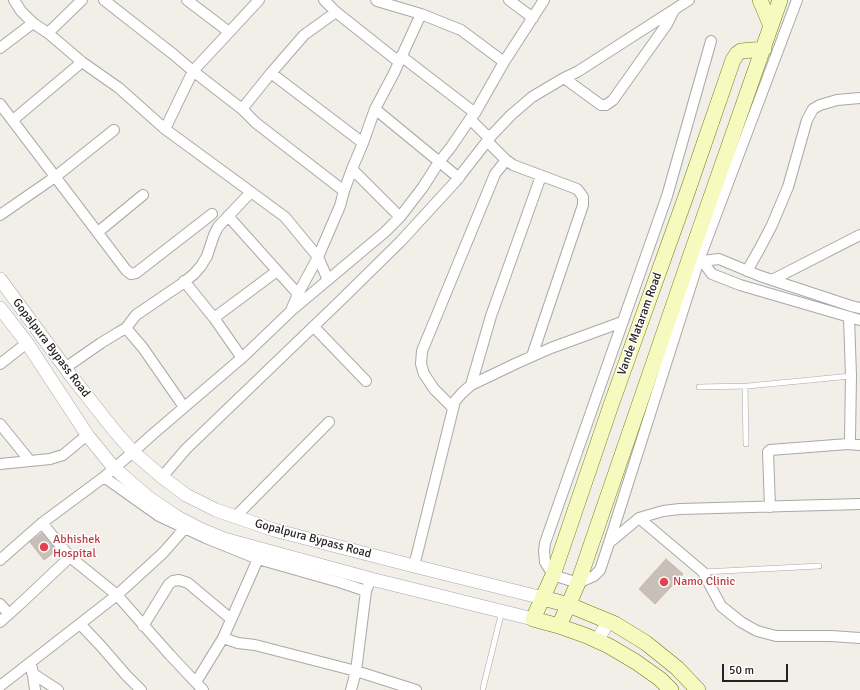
<!DOCTYPE html>
<html>
<head>
<meta charset="utf-8">
<style>
	body { margin:0 }
	#map { position:relative; width:860px; height:690px; overflow:hidden; background:#f2efe9; font-family:Signika,sans-serif }
	canvas { display:block }
	.scale { position:absolute; left:722px; top:664px; width:66px; height:18px; box-sizing:border-box; border:2px solid #222; border-top:0; padding-left:5px; font-size:12px; line-height:14px; white-space:nowrap; color:#222; -webkit-text-stroke:3px #fff; paint-order:stroke }
</style>
</head>
<body>
<div id="map">
<canvas width="860" height="690"></canvas>
<div class="scale">50 m</div>
</div>
<script>
const ctx = document.querySelector('canvas').getContext('2d');
ctx.lineJoin = 'round';
function fillPath(path, color) { ctx.fillStyle = color; ctx.fill(path, 'evenodd'); }
const toPath = rows => new Path2D(rows.map(r => 'M' + r).join(''));
function trace(path, color, width, dash) { ctx.strokeStyle = color; ctx.lineWidth = width; ctx.lineCap = dash ? 'butt' : 'round'; ctx.setLineDash(dash || []); ctx.stroke(path); }
function label(font, color, halo, rows, align = 'center') {
  ctx.font = font + ' Signika,sans-serif'; ctx.lineWidth = 3; ctx.setLineDash([]); ctx.textBaseline = 'middle'; ctx.strokeStyle = halo; ctx.fillStyle = color; for (const [text, x, y, turn = 0] of rows) {
    ctx.save(); ctx.translate(x, y); ctx.rotate((+turn || 0) * Math.PI / 180); ctx.textAlign = isNaN(turn) ? turn : align; if (halo) ctx.strokeText(text, 0, 0); ctx.fillText(text, 0, 0); ctx.restore();
  }
}
const building = toPath([
	[43,532,57,550,44,560,30,542,43,532],
	[666,559,683,574,655,604,639,589,666,559]
]);
const service = toPath([
	[745,386,746,444],
	[699,387,748,386,851,376],
	[703,572,819,566],
	[483,688,502,611]
]);
const minor = toPath([
	[14,0,21,11,33,23,48,33,82,62,119,88,165,129,285,217,318,257,328,280],
	[104,0,173,54,193,71,242,109,256,123,344,191],
	[187,0,229,32],
	[324,0,336,12,399,62],
	[376,0,377,1,421,14,461,30,504,62],
	[509,0,533,18],
	[48,33,82,0],
	[711,41,667,196,545,543,544,551,545,562,553,575,578,583,594,576,600,570,609,543,699,260,797,0],
	[0,48,33,23],
	[401,56,475,113],
	[271,73,304,35,336,12],
	[564,78,601,105,606,105,613,100,667,24,674,10],
	[0,104,126,270,131,274,136,273,212,214],
	[242,109,271,73,363,143],
	[375,109,459,178],
	[470,119,485,134,491,136,511,115,532,97,564,78,577,72,689,0],
	[13,120,82,62],
	[165,129,193,71,259,0],
	[487,141,506,160,513,165,577,189,581,194,583,197,583,205,532,356],
	[352,169,400,217],
	[0,215,55,177,114,130],
	[228,216,298,294],
	[98,232,143,195],
	[693,258,702,261,719,259,760,276,851,306,860,308],
	[702,261,712,274,740,285,860,320],
	[747,271,760,248,772,225,788,187,807,120,813,109,820,105,837,100,860,98],
	[772,280,860,235],
	[184,281,214,318,242,358],
	[292,308,298,294,318,257,340,206,344,191,352,169,363,143,375,109,394,73,421,14],
	[214,318,277,271],
	[314,327,366,381],
	[126,328,143,348,184,407],
	[0,364,27,343],
	[65,368,101,343,119,332,126,328,136,315,183,283,194,274,201,266,207,256,214,235,218,227,251,192],
	[471,385,491,316,541,176],
	[453,408,434,389,424,374,421,364,422,351,495,174,506,160],
	[0,424,30,461],
	[848,444,860,445],
	[0,464,50,459,63,455,81,440,88,436],
	[104,477,159,516,206,538,258,559,339,582,366,591],
	[162,477,186,449,340,301,401,241,456,181,491,136],
	[770,507,768,452,770,450,848,444,850,439,851,376,849,317],
	[235,517,329,422],
	[639,518,703,572,721,606,741,622,757,631,776,636,831,636,860,638],
	[42,523,70,557,117,595,170,655,203,690],
	[609,543,639,518,663,511,680,509,860,504],
	[0,560,42,523,104,477,133,452,153,434,244,356,292,310,385,232,400,217,423,187,439,162,451,147,470,119,475,113,504,62,544,0],
	[414,566,455,401,462,393,471,385,517,363,551,348,622,322],
	[0,604,9,614],
	[0,622,18,606,70,557],
	[80,624,100,645,126,675,141,690],
	[143,626,169,584,173,581,179,580,188,583,231,619],
	[223,638,238,643,255,645,356,671,416,690],
	[32,668,35,690],
	[32,673,58,690],
	[196,682,223,638,258,559],
	[0,686,117,595,163,553,185,528],
	[351,690,356,671,366,591,368,586]
]);
const tertiary = toPath([
	[0,279,72,377,113,429,133,452,162,477,186,495,216,510,274,530,414,566,543,598],
	[0,308,27,343,88,436,114,468,149,498,177,517,200,529,224,539,371,579,533,619],
	[597,641,608,622]
]);
const secondary = toPath([
	[760,0,771,26],
	[543,598,569,605,615,624,646,643,677,668,698,690],
	[559,626,578,583,690,257,780,0],
	[671,690,660,679,636,662,609,646,587,636,559,626,533,619,553,575,611,405,686,196,733,60,737,54,741,51,764,49]
]);
const markers = [
	[44,547,5,"#e0444e"],
	[664,582,5,"#e0444e"]
];
const streetNames = [
	["Vande Mataram Road",640,324,-70],
	["Gopalpura Bypass Road",51,348,53],
	["Gopalpura Bypass Road",313,539,15]
];
const healthNames = [
	["Abhishek",53,540],
	["Hospital",53,554],
	["Namo Clinic",673,582]
];
fillPath(building, '#c7bfb8');
trace(building, '#c4b6ab', 1);
trace(service, '#a9a9a9', 6);
trace(minor, '#a9a9a9', 12);
trace(tertiary, '#a9a9a9', 14);
trace(secondary, '#707d05', 16);
trace(service, '#fff', 5);
trace(minor, '#fff', 10);
trace(tertiary, '#fff', 13);
trace(secondary, '#f7fabf', 15);
for (const [x, y, r, color] of markers) { const dot = new Path2D(); dot.arc(x, y, r, 0, 2 * Math.PI); ctx.fillStyle = color; ctx.fill(dot); trace(dot, '#fff', 1.5); }
label('12px', '#222', '#fff', streetNames);
label('12px', '#be3a42', '#fff', healthNames, 'left');
</script>
</body>
</html>
